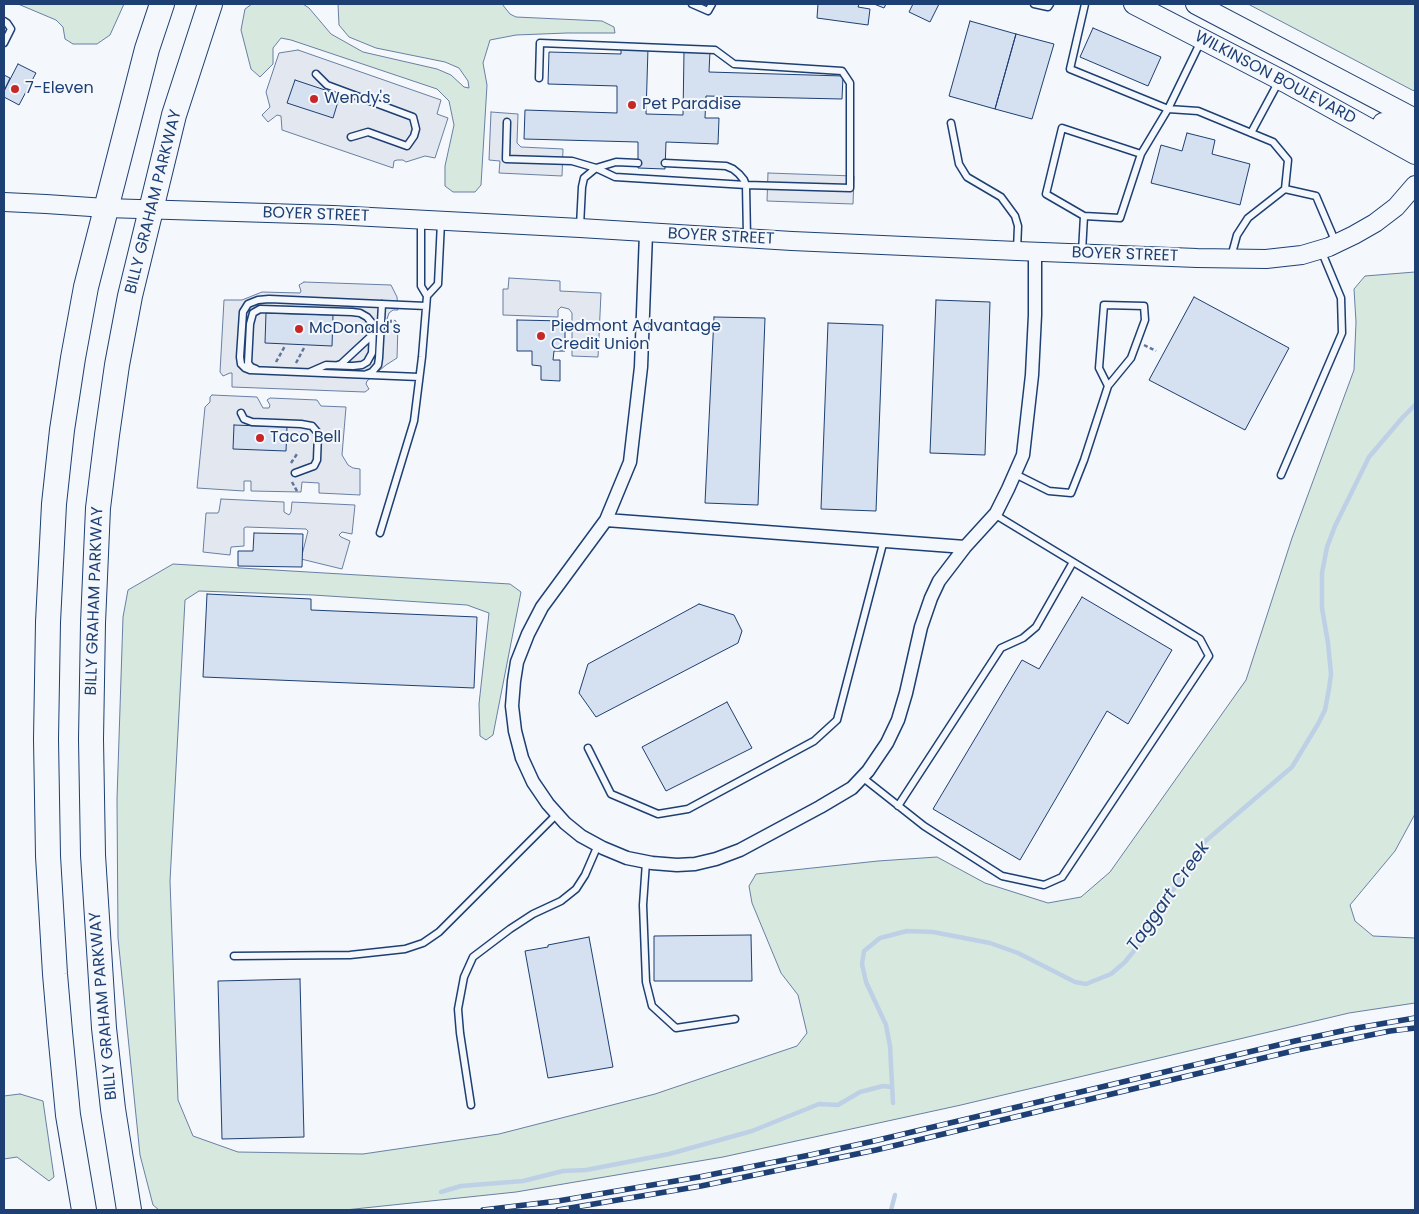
<!DOCTYPE html>
<html>
<head>
<meta charset="utf-8">
<style>
	body { margin:0 }
	#map { position:relative; width:1419px; height:1214px; overflow:hidden; background:#f4f7fb; font-family:Poppins,sans-serif }
	canvas { display:block }
	.frame { position:absolute; inset:0; border:5px solid #1d3f73; pointer-events:none }
</style>
</head>
<body>
<div id="map">
<canvas width="1419" height="1214"></canvas>
<div class="frame"></div>
</div>
<script>
const ctx = document.querySelector('canvas').getContext('2d');
ctx.lineJoin = 'round';
function fillPath(path, color) { ctx.fillStyle = color; ctx.fill(path, 'evenodd'); }
const toPath = rows => new Path2D(rows.map(r => 'M' + r).join(''));
function trace(path, color, width, dash) { ctx.strokeStyle = color; ctx.lineWidth = width; ctx.lineCap = dash ? 'butt' : 'round'; ctx.setLineDash(dash || []); ctx.stroke(path); }
function label(font, color, halo, rows, align = 'center') {
  ctx.font = font + ' Poppins,sans-serif'; ctx.lineWidth = 4; ctx.setLineDash([]); ctx.textBaseline = 'middle'; ctx.strokeStyle = halo; ctx.fillStyle = color; for (const [text, x, y, turn = 0] of rows) {
    ctx.save(); ctx.translate(x, y); ctx.rotate((+turn || 0) * Math.PI / 180); ctx.textAlign = isNaN(turn) ? turn : align; if (halo) ctx.strokeText(text, 0, 0); ctx.fillText(text, 0, 0); ctx.restore();
  }
}
const green = toPath([
	[18,4,124,4,110,35,97,44,73,44,65,39,63,27,56,20,18,4],
	[252,4,303,4,309,8,331,34,363,52,437,69,451,75,464,87,469,88,468,81,459,68,445,62,376,48,349,37,339,25,338,4,502,4,510,14,516,17,602,21,614,27,615,33,567,33,516,35,490,40,483,63,487,85,481,185,475,192,453,192,445,186,445,166,454,125,449,101,437,89,291,40,281,38,273,48,273,64,260,77,251,69,241,30,245,9,252,4],
	[1248,4,1415,4,1415,91,1412,90,1248,4],
	[1415,272,1415,814,1395,851,1350,905,1355,921,1373,936,1415,938,1415,1003,1349,1013,961,1105,723,1157,516,1192,345,1210,159,1210,153,1205,140,1155,118,938,117,799,123,617,128,590,173,564,510,584,521,592,493,735,486,740,480,736,479,704,489,613,467,605,313,595,199,591,185,600,170,881,178,1100,193,1136,238,1152,363,1154,499,1134,655,1094,797,1046,807,1033,798,995,781,973,752,903,749,886,756,874,878,861,937,857,985,883,1048,903,1081,897,1110,872,1246,680,1292,538,1354,370,1356,322,1354,289,1365,276,1415,272],
	[20,1094,43,1101,54,1177,49,1181,17,1157,4,1159,4,1096,20,1094]
]);
const parking = toPath([
	[298,50,441,100,437,114,448,118,435,158,425,156,406,162,403,160,397,160,394,161,393,168,282,130,281,116,277,115,268,122,262,115,270,107,266,92,279,53,298,50],
	[491,112,518,114,517,143,521,147,563,149,562,176,499,173,500,161,489,160,491,112],
	[768,173,854,176,853,204,767,201,768,173],
	[509,278,560,281,560,291,601,293,598,357,572,356,572,313,569,309,561,307,558,310,558,317,503,315,503,289,508,289,509,278],
	[304,282,391,285,397,297,398,310,393,310,389,313,387,319,387,322,389,324,395,320,398,325,397,358,386,365,367,381,366,384,369,389,365,392,232,387,232,373,230,373,223,376,220,372,224,300,242,300,262,292,300,293,301,291,299,285,304,282],
	[212,395,257,397,263,408,269,408,270,405,267,400,270,398,317,400,321,406,346,407,342,455,348,465,353,468,360,469,360,495,319,493,319,483,302,482,301,492,251,491,251,481,244,481,244,491,197,488,205,407,210,402,210,397,212,395],
	[221,499,284,502,284,512,289,515,291,512,292,502,355,505,352,534,342,532,339,535,341,537,350,541,342,569,301,559,308,531,306,529,246,527,244,528,244,546,231,547,230,555,203,552,206,513,218,513,219,511,221,499]
]);
const stream = toPath([
	[893,1103,890,1046,886,1025,866,982,862,964,864,951,880,938,907,931,933,932,990,943,1018,953,1075,982,1086,984,1111,974,1125,962,1137,947,1202,844,1292,767,1318,724,1325,710,1329,689,1331,674,1328,643,1322,608,1322,573,1327,547,1335,526,1369,457,1403,417,1415,405],
	[441,1192,461,1186,523,1181,563,1171,586,1170,669,1154,752,1131,819,1104,838,1105,860,1092,883,1086,892,1087],
	[891,1210,895,1195]
]);
const building = toPath([
	[818,4,859,4,858,7,870,9,868,25,817,18,818,4],
	[874,4,886,4,884,8,874,4],
	[913,4,939,4,930,22,909,12,913,4],
	[970,21,1016,34,995,109,949,96,970,21],
	[1093,28,1161,57,1148,86,1080,57,1093,28],
	[1016,34,1054,44,1032,119,995,109,1016,34],
	[621,48,648,48,646,114,683,115,684,51,710,51,709,72,843,76,842,99,706,96,705,118,719,118,718,144,666,142,665,169,638,168,638,142,524,139,525,110,617,113,617,86,548,84,549,52,621,54,621,48],
	[18,64,36,73,19,105,4,97,4,91,18,64],
	[4,75,10,78,4,91,4,75],
	[295,80,340,95,333,118,287,103,295,80],
	[1187,133,1215,140,1212,154,1250,164,1240,205,1151,183,1161,145,1182,151,1187,133],
	[1194,297,1289,348,1245,430,1149,380,1194,297],
	[936,300,990,302,985,455,930,453,936,300],
	[266,313,333,315,332,346,265,343,266,313],
	[714,317,765,318,758,505,705,503,714,317],
	[517,320,565,321,565,351,554,351,553,360,560,360,560,381,541,380,541,366,532,365,532,351,517,351,517,320],
	[828,323,883,325,876,511,821,509,828,323],
	[234,425,287,427,286,451,233,449,234,425],
	[254,533,303,534,302,567,238,566,238,551,253,551,254,533],
	[207,594,311,599,311,610,477,617,474,688,203,677,207,594],
	[1082,597,1172,650,1128,724,1107,711,1020,860,933,809,1022,660,1039,669,1082,597],
	[699,604,734,615,742,631,738,643,596,717,579,693,588,664,699,604],
	[727,702,752,748,666,791,642,747,727,702],
	[751,935,752,981,654,981,654,936,751,935],
	[589,937,613,1067,548,1078,525,951,548,947,548,945,589,937],
	[300,979,304,1137,222,1139,218,981,300,979]
]);
const path = toPath([
	[1144,345,1156,351],
	[276,362,285,346],
	[296,363,305,346],
	[291,463,297,454],
	[292,482,298,493]
]);
const lane = toPath([
	[692,4,708,11,712,4],
	[1034,4,1048,7,1050,4],
	[1085,4,1070,69,1168,109,1198,111,1273,142,1288,160,1285,189,1248,218,1237,235,1231,257],
	[4,21,7,23,11,29,4,43],
	[316,74,327,85,413,117,416,129,414,136,407,146,368,132,351,137],
	[507,122,506,159,572,161,596,168,615,177,746,185,850,188,850,83,842,71,734,64,715,50,540,43,539,78],
	[951,123,959,164,967,177,1001,197,1015,216,1018,226,1017,250],
	[1251,133,1279,81],
	[665,163,726,166,733,169,739,174,744,180,746,185,747,237],
	[1285,189,1316,196,1336,243],
	[1084,216,1120,218,1141,154,1168,109,1201,41],
	[580,226,582,187,584,178,596,168,616,162,638,163],
	[1082,252,1084,216,1046,194,1062,128,1141,154],
	[427,296,438,284,441,222],
	[338,365,341,364,369,338,373,333],
	[256,369,251,367,248,363,250,324,253,313,260,309,352,312,360,313,367,317,372,323,373,329,372,353,367,362,362,365,353,366,326,365,310,372],
	[367,374,372,372,378,365,379,358,382,304],
	[419,377,250,370,245,368,241,364,240,357,243,312,248,304,258,300,269,299,426,306],
	[241,413,244,419,252,422,301,424,312,426,318,433,317,460,314,466,295,473],
	[1015,474,1049,491,1071,493,1084,460,1108,386,1131,358,1145,320,1144,306,1104,305,1099,368,1108,386],
	[1281,475,1342,333,1341,298,1321,250],
	[380,533,414,421,422,357,427,296,421,286,421,221],
	[588,748,611,794,658,814,688,809,814,741,837,720,884,540],
	[862,777,924,826,1002,876,1044,885,1062,877,1209,656,1200,639,994,514],
	[898,806,1001,648,1023,638,1036,627,1073,562],
	[646,862,643,905,646,982,652,1006,676,1028,735,1019],
	[234,956,350,955,405,949,423,943,439,932,557,814],
	[471,1105,460,1033,458,1009,464,977,473,957,510,929,533,914,561,901,576,889,585,875,598,845]
]);
const street = toPath([
	[646,233,641,367,630,462,606,520,542,607,528,634,517,662,514,681,512,706,515,731,522,758,533,782,548,804,565,823,581,836,603,848,627,858,652,863,677,865,695,864,716,859,740,850,820,807,852,788,868,771,887,743,898,720,906,693,921,627,931,598,939,581,965,547,996,513,1008,489,1023,455,1032,375,1035,315,1035,251],
	[606,520,965,547]
]);
const secondary = toPath([
	[4,202,46,204,106,208,333,215,580,228,792,241,1017,251,1197,258,1266,259,1302,255,1329,247,1354,235,1375,223,1396,207,1415,185]
]);
const primary = toPath([
	[1134,4,1285,82,1415,154],
	[1196,4,1415,119],
	[1383,123,1415,137]
]);
const highway = toPath([
	[84,1210,68,1115,60,1032,55,974,48,856,46,739,48,622,54,504,62,430,73,358,86,287,147,49,162,4],
	[129,1210,113,1109,104,1028,93,855,91,739,93,623,98,508,107,435,117,365,130,296,174,115,210,4]
]);
const rail = toPath([
	[483,1210,558,1201,699,1177,810,1155,874,1141,1295,1041,1351,1029,1415,1018],
	[558,1210,701,1186,876,1150,1297,1050,1390,1031,1415,1028]
]);
const markers = [
	[15,89,5,"#c62828"],
	[314,99,5,"#c62828"],
	[632,105,5,"#c62828"],
	[299,329,5,"#c62828"],
	[541,336,5,"#c62828"],
	[260,438,5,"#c62828"]
];
const streetNames = [
	["WILKINSON BOULEVARD",1275,78,28],
	["BILLY GRAHAM PARKWAY",154,202,-76],
	["BOYER STREET",316,215,2],
	["BOYER STREET",721,237,3],
	["BOYER STREET",1125,255,2],
	["BILLY GRAHAM PARKWAY",95,601,-88],
	["BILLY GRAHAM PARKWAY",104,1006,-95]
];
const poiNames = [
	["7-Eleven",25,89],
	["Wendy's",324,99],
	["Pet Paradise",642,105],
	["Piedmont Advantage",551,327],
	["Credit Union",551,345],
	["McDonald's",309,329],
	["Taco Bell",270,438]
];
const waterNames = [
	["Taggart Creek",1169,897,-55]
];
fillPath(green, '#d7e8df');
trace(green, '#687fa3', 1);
fillPath(parking, '#e3e8f0');
trace(parking, '#687fa3', 1);
trace(stream, '#bed0e5', 4.5);
fillPath(building, '#d5e0f0');
trace(building, '#1d3f73', 1);
trace(lane, '#1d3f73', 9);
trace(street, '#1d3f73', 15);
trace(secondary, '#1d3f73', 20);
trace(primary, '#1d3f73', 22);
trace(highway, '#1d3f73', 26);
trace(path, '#5e769c', 2.5, [4, 2.5]);
trace(lane, '#f4f7fb', 6);
trace(street, '#f4f7fb', 12);
trace(secondary, '#f4f7fb', 18);
trace(primary, '#f4f7fb', 20);
trace(highway, '#f4f7fb', 24);
trace(rail, '#1d3f73', 5.5);
trace(rail, '#f4f7fb', 4, [11]);
for (const [x, y, r, color] of markers) { const dot = new Path2D(); dot.arc(x, y, r, 0, 2 * Math.PI); ctx.fillStyle = color; ctx.fill(dot); trace(dot, '#f4f7fb', 2); }
label('16px', '#1d3f73', '#f4f7fb', streetNames);
label('16px', '#1d3f73', '#f4f7fb', poiNames, 'left');
label('italic 18px', '#1d3f73', '#f4f7fb', waterNames);
</script>
</body>
</html>
